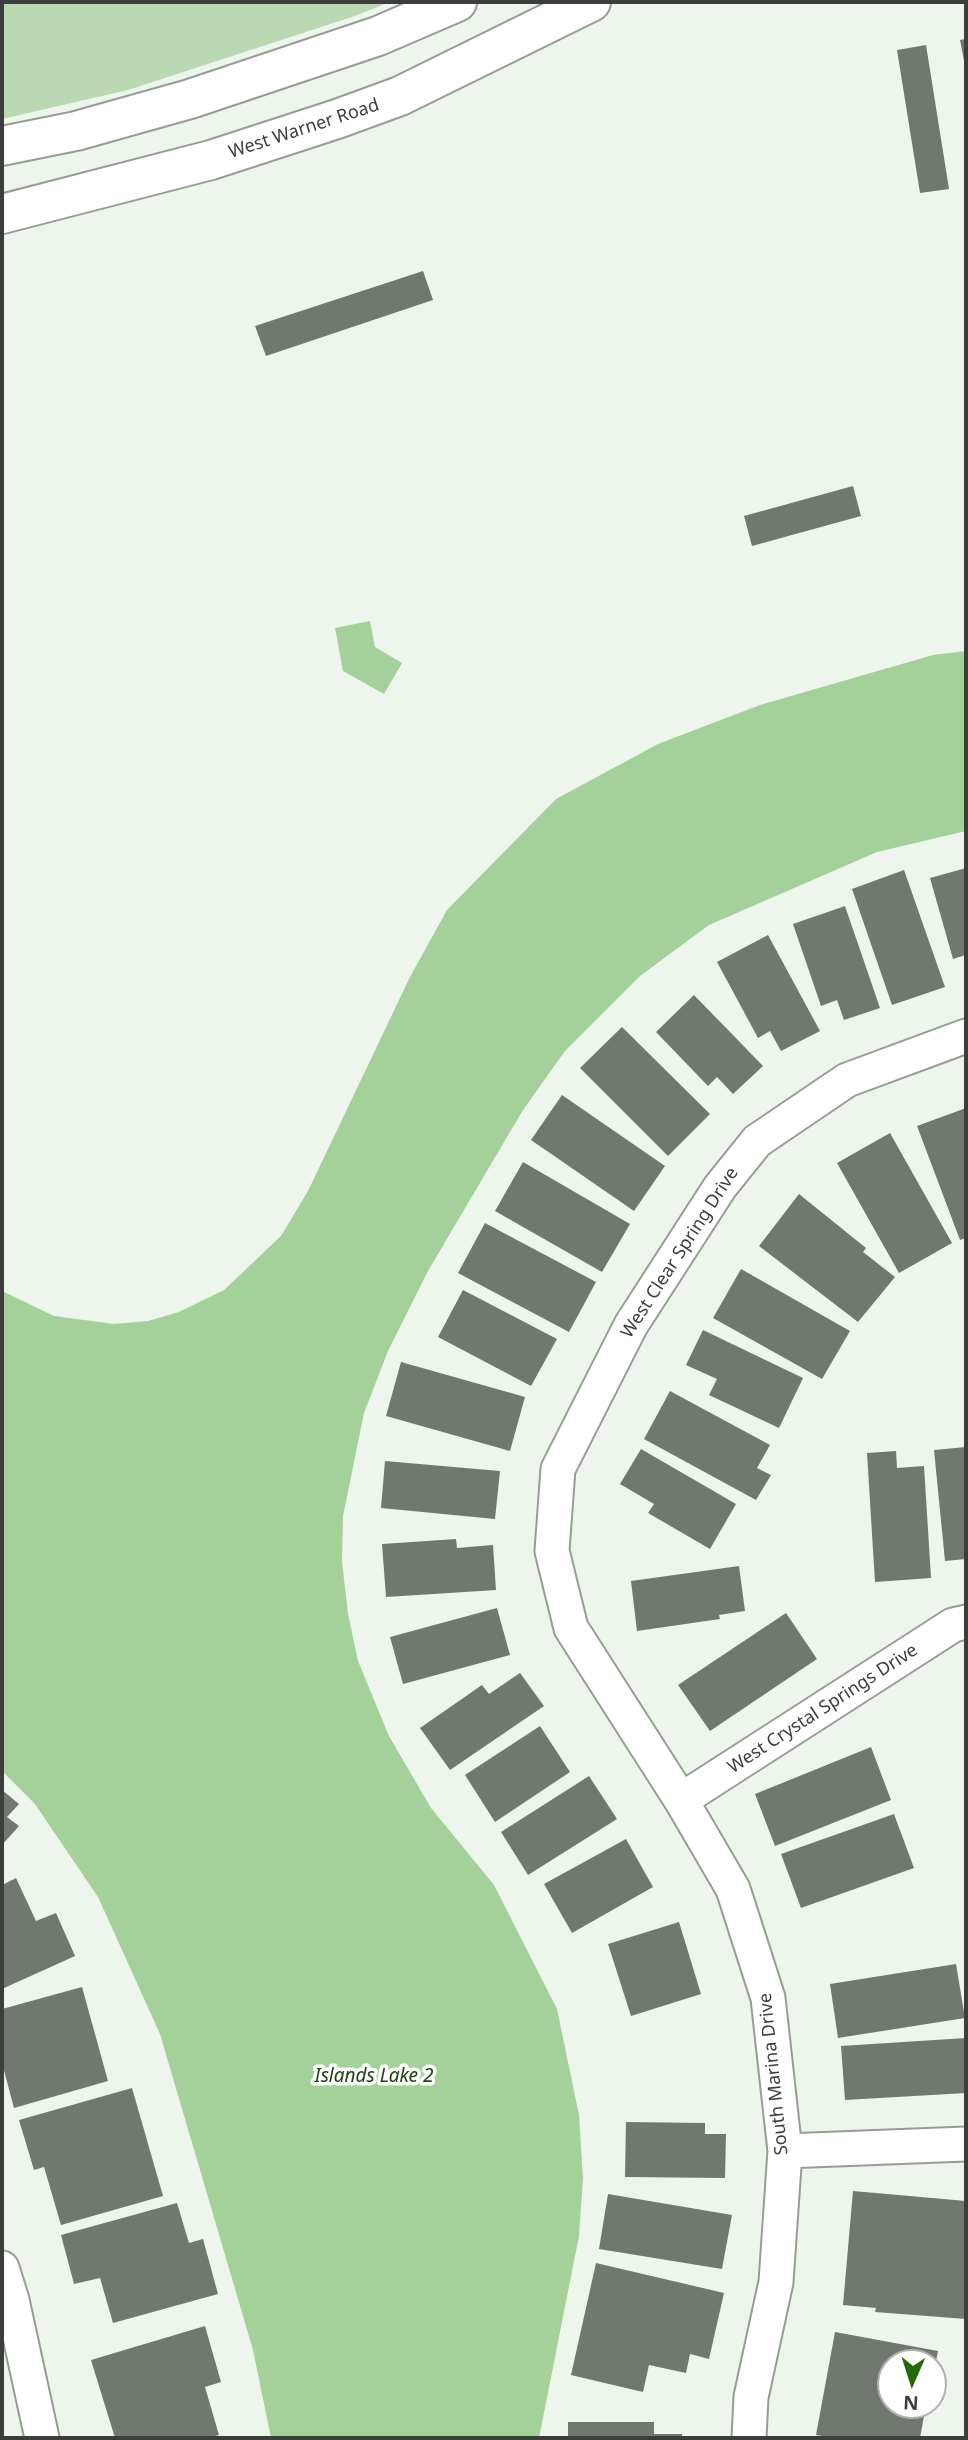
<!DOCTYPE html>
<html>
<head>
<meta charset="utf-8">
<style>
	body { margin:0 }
	#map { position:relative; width:968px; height:2440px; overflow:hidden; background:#edf5ec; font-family:"Noto Sans",sans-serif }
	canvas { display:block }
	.frame { position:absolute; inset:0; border:4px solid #3b3e3a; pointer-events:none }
	.north { position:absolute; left:877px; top:2349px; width:70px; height:70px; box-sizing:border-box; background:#fff; border:2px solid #b1b2b0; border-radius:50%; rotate:183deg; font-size:19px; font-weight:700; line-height:28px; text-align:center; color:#3b3e3a }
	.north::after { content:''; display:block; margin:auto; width:24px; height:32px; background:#216a05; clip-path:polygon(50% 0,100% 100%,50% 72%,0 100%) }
</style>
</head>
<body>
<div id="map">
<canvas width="968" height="2440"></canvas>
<div class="frame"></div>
<div class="north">N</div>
</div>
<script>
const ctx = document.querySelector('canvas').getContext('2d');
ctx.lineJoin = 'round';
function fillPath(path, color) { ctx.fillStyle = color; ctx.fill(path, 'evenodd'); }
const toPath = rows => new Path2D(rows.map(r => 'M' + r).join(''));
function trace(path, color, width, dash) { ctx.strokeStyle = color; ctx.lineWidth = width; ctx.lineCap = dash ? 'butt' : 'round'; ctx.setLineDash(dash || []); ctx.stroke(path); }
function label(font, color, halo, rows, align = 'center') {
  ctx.font = font + ' "Noto Sans",sans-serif'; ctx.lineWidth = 7; ctx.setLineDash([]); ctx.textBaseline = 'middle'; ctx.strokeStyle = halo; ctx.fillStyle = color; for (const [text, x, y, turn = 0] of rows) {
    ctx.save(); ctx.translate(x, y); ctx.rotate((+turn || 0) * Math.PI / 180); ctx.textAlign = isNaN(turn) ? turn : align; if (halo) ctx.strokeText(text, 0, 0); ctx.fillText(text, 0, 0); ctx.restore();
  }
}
const green = toPath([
	[2,2,390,2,355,16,128,90,2,119]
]);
const water = toPath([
	[370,621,375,647,402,663,384,694,343,671,335,628],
	[966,651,966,831,877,852,709,925,640,976,565,1051,523,1110,428,1271,388,1351,364,1413,343,1516,342,1562,348,1614,358,1661,389,1736,431,1808,494,1885,557,2009,579,2115,583,2178,579,2236,539,2438,271,2438,253,2350,160,2034,98,1897,35,1804,2,1771,2,1291,54,1316,114,1324,148,1321,179,1312,224,1290,281,1236,308,1191,410,977,447,910,556,799,658,744,760,705,933,655]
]);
const building = toPath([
	[966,39,966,66,965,66,960,40],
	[926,45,949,189,920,193,897,50],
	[423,271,433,300,266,356,255,326],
	[853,486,861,516,752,546,744,516],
	[966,868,966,955,953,959,930,878],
	[904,870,945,987,892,1005,852,889],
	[845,906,880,1008,844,1020,837,1000,821,1006,793,924],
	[768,935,820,1031,781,1051,770,1031,758,1038,717,962],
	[694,995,763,1066,733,1094,717,1077,708,1086,656,1032],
	[622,1027,710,1114,668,1156,580,1068],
	[562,1095,665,1166,634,1211,531,1140],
	[966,1108,966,1238,960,1240,917,1126],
	[890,1133,952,1243,899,1273,837,1163],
	[523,1162,630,1224,602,1272,495,1211],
	[799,1194,866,1248,863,1252,895,1277,858,1322,759,1246],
	[485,1223,596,1282,569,1332,458,1273],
	[741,1269,850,1331,822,1379,713,1318],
	[463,1290,557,1339,531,1386,438,1337],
	[703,1330,803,1378,779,1428,709,1395,717,1379,686,1365],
	[401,1362,525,1397,510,1451,386,1416],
	[670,1391,770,1445,757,1468,771,1475,756,1500,644,1439],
	[966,1447,966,1559,945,1561,934,1450],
	[641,1449,736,1504,710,1549,648,1513,654,1504,620,1484],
	[896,1451,897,1468,924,1466,931,1578,875,1582,867,1453],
	[385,1461,500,1471,495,1519,381,1508],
	[456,1539,457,1548,493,1545,496,1590,386,1597,382,1544],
	[739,1566,745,1611,719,1615,720,1619,637,1631,631,1581],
	[497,1608,510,1655,403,1684,390,1637],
	[786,1613,817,1659,710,1731,678,1685],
	[520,1673,544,1706,450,1770,420,1728,482,1685,489,1694],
	[540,1726,570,1772,495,1822,465,1775],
	[871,1747,891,1800,775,1846,755,1794],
	[589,1776,617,1819,528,1875,501,1832],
	[2,1790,19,1804,7,1817,19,1826,2,1845],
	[894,1814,914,1868,801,1908,781,1854],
	[626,1839,653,1887,572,1933,544,1884],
	[16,1878,36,1921,56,1913,75,1956,2,1989,2,1885],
	[679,1922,701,1994,631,2016,608,1944],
	[956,1964,965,2018,838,2038,830,1984],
	[82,1987,108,2081,14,2108,2,2063,2,2009],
	[966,2038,966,2093,845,2100,841,2046],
	[132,2088,163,2196,61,2225,44,2167,34,2170,19,2120],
	[626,2122,705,2123,705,2134,726,2134,725,2178,625,2177],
	[853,2191,966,2201,966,2319,875,2312,876,2308,843,2305],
	[608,2194,732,2215,722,2269,599,2249],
	[177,2203,189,2243,203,2239,218,2294,113,2323,100,2278,74,2284,61,2235],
	[596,2263,724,2293,709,2359,690,2354,686,2373,649,2365,643,2392,571,2375],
	[205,2326,221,2382,205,2387,219,2435,208,2438,115,2438,91,2360],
	[835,2332,938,2351,934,2372,933,2363,891,2363,891,2405,926,2405,920,2438,836,2438,816,2435],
	[568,2422,654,2422,654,2434,682,2434,682,2438,568,2438]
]);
const minor = toPath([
	[681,1800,953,1625,966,1622],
	[785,2151,966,2144],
	[2,2268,12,2300,42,2438],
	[749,2438,751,2397,776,2282,785,2151,768,1998,733,1889,681,1800,571,1628,552,1551,558,1469,631,1325,720,1187,757,1141,847,1080,966,1036]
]);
const secondary = toPath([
	[2,146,76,131,190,99,378,36,457,2],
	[2,214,211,160,337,119,400,96,591,2]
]);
const streetNames = [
	["West Warner Road",304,129,-18],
	["West Clear Spring Drive",680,1253,-57],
	["West Crystal Springs Drive",823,1709,-33],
	["South Marina Drive",774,2074,-96]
];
const waterNames = [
	["Islands Lake 2",374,2077]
];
fillPath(green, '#bad9b3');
fillPath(water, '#a4d19a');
fillPath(building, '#717870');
trace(minor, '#969d94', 37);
trace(secondary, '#969d94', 42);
trace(minor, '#fff', 33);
trace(secondary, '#fff', 38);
label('18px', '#3b3e3a', '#fff', streetNames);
label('italic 19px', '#19440c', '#fff', waterNames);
</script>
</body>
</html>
